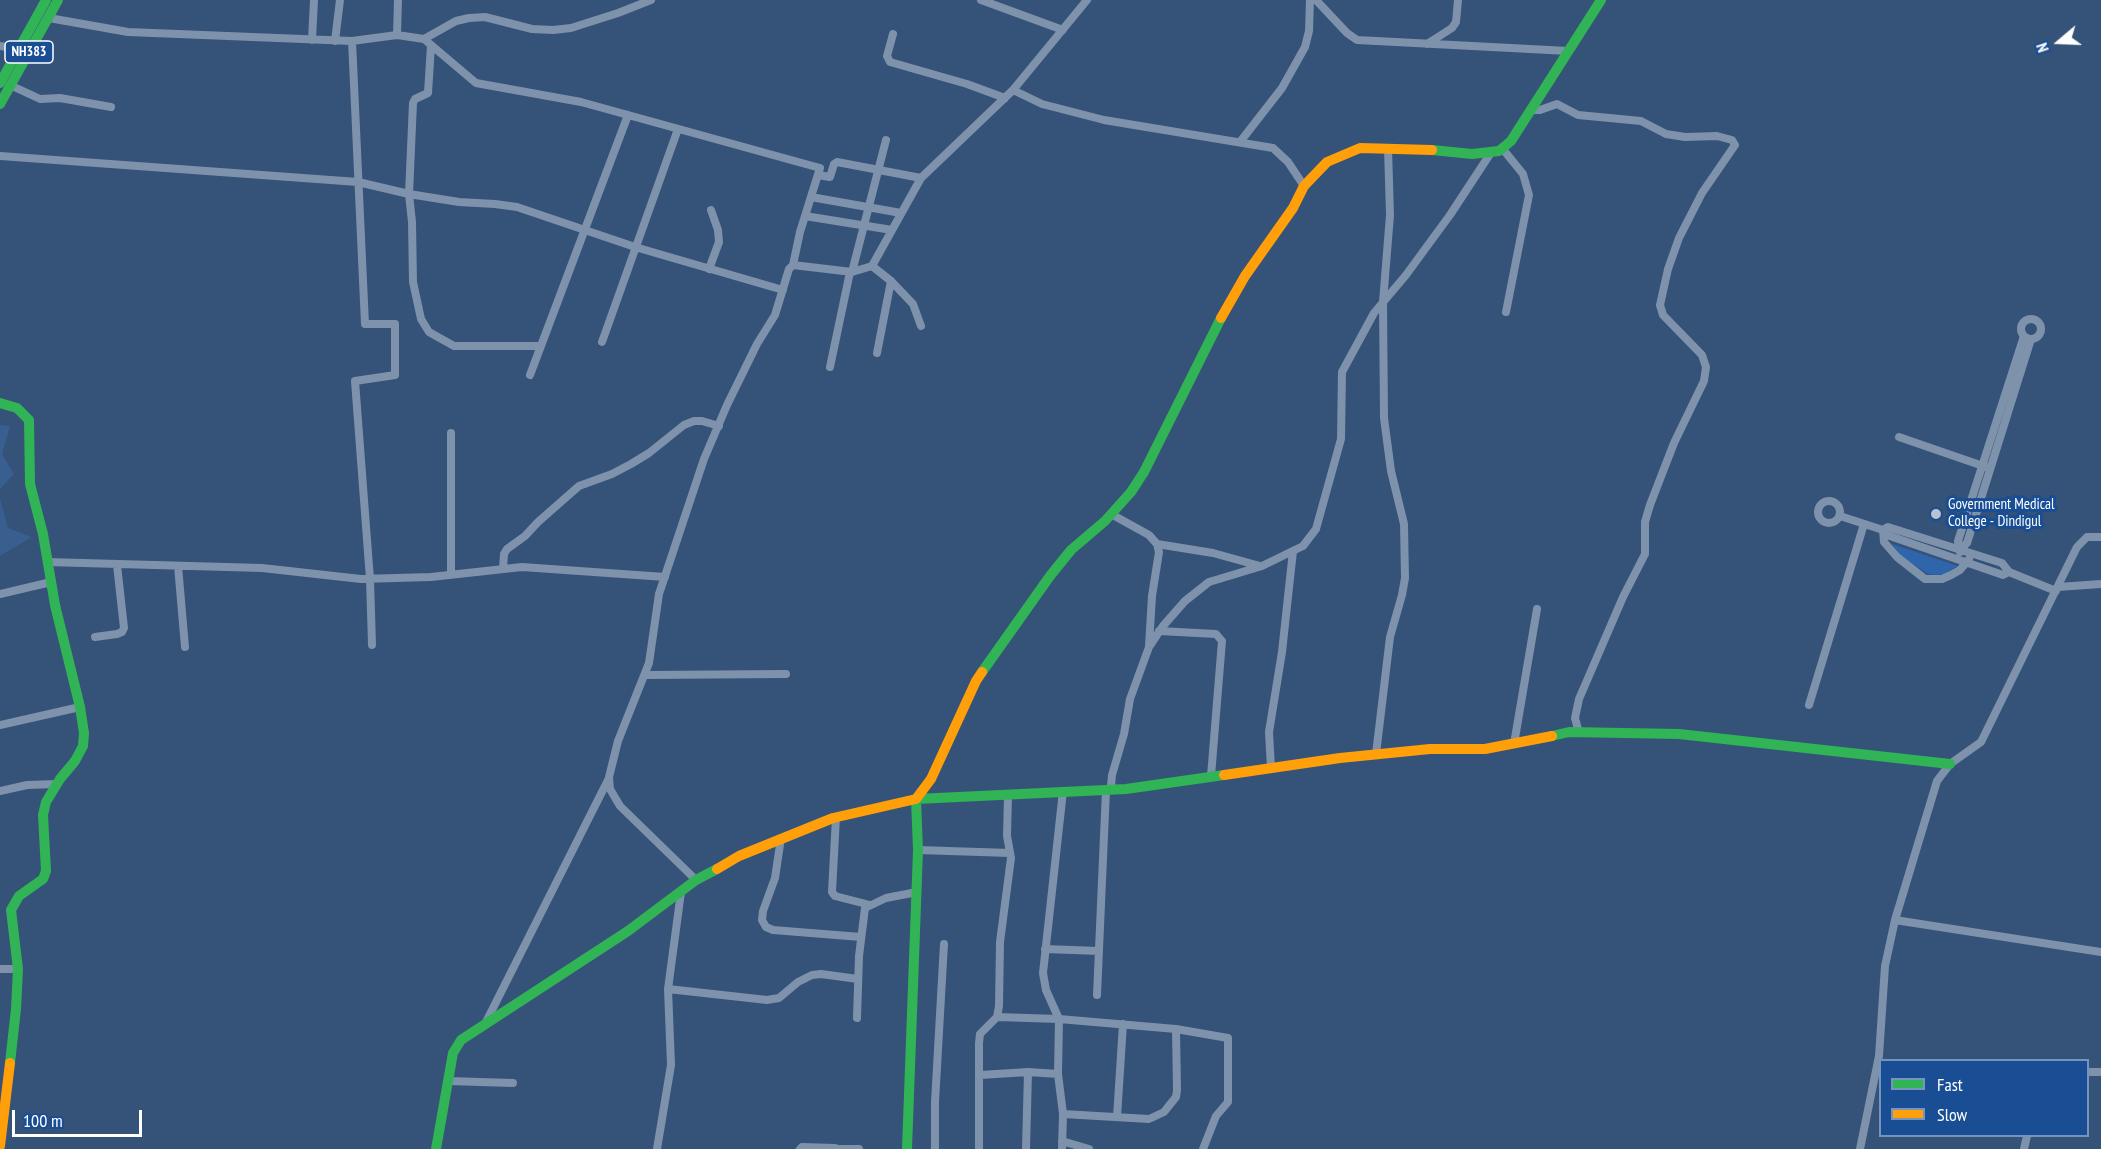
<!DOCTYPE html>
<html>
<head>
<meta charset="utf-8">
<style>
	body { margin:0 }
	#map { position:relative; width:2101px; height:1149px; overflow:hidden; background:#355278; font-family:"PT Sans Narrow",sans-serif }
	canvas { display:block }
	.legend { position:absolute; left:1879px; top:1059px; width:210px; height:78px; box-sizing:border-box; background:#194e94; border:2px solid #7595bf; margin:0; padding:8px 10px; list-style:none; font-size:18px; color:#fff }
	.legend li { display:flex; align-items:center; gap:12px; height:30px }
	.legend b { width:30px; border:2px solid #7595bf }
	.north { position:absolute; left:2029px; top:12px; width:60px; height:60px; -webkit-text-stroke:4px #194e94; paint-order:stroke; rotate:251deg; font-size:16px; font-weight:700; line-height:24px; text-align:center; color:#fff }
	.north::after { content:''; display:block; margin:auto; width:21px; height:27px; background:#fff; clip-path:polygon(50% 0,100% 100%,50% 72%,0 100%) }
	.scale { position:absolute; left:12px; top:1110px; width:130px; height:27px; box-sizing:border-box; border:3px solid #fff; border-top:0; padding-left:8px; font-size:18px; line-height:21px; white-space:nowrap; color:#fff; -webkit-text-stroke:4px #194e94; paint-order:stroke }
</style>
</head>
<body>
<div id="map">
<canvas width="2101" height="1149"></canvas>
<ul class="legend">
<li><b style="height:8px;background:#30b455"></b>Fast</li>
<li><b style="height:8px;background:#ff9f0a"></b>Slow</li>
</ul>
<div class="north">N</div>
<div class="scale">100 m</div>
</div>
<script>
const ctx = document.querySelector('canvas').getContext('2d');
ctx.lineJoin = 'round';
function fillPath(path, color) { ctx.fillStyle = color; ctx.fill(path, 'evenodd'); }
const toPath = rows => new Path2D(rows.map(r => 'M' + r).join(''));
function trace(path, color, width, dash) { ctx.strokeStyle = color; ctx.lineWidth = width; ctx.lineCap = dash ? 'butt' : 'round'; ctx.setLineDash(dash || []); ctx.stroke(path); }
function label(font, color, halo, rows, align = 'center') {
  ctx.font = font + ' "PT Sans Narrow",sans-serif'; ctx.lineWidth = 6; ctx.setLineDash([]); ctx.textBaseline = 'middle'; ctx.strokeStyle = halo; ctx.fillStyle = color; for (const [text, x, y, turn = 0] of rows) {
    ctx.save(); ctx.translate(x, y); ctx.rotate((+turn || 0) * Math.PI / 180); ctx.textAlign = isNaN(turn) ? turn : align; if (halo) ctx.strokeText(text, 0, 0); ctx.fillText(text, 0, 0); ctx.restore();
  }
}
const green = toPath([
	[1892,544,1958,566,1944,574,1937,575,1928,574,1899,555]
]);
const water = toPath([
	[0,425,10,426,2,454,14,474,0,489],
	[0,498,8,528,32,537,0,556]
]);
const street = toPath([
	[981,0,1063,30],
	[1316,0,1347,33,1357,40,1568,51],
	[49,18,128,32,352,41,397,35,398,0],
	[893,34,887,56,890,62,967,84,1005,98],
	[397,35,424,39,476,83,581,102,820,168,800,232,793,265],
	[424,39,456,21,469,18,485,17,532,29,553,30,571,28,618,13,651,0],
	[312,40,314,0],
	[335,41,340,0],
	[352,41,365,324,395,324,395,375,355,381,370,579,372,645],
	[1427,44,1452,28,1456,22,1458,0],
	[431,45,428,93,415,99,413,103,409,194,412,222,413,282,421,319,429,332,454,346,541,346],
	[0,46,19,49],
	[10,85,40,99,60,98,111,107],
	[1013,90,1042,104,1104,120,1273,148,1288,162,1304,186],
	[1530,110,1540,110,1557,104,1578,115,1641,121,1666,134,1685,137,1717,136,1732,140,1735,145,1702,193,1679,238,1668,269,1660,305,1663,315,1702,355,1706,367,1704,381,1674,443,1650,505,1645,522,1645,554,1623,597,1579,699,1575,718,1579,733],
	[1240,142,1282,88,1305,47,1309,31,1310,0],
	[1502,148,1523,174,1529,195,1506,312],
	[0,156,358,182,409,194,459,202,495,204,517,207,635,247,783,290],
	[818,175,830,177,834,164,837,162,921,178],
	[811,197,901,213],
	[805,216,892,230],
	[872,266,891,281,913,304,921,326],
	[709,269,719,242,718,230,711,210],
	[852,272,886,140],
	'2021 329a10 10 0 1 1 20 0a10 10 0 1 1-20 0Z',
	[602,342,678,129],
	[877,353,891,281],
	[830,367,850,272],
	[530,375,628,115],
	[1899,437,1986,467],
	'1818 512a11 11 0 1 1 22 0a11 11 0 1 1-22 0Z',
	[1111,514,1149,535,1157,544,1159,552,1152,596,1149,646],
	[1840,516,1883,530,1884,542,1897,557,1925,579,1942,579,1951,575,1960,570,1969,559],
	[1157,544,1213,553,1260,566],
	[1960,549,1967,543,2031,339],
	[1960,552,1958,541,2024,336],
	[47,562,262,568,361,579,431,577,522,567,665,577],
	[178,566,185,647],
	[503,569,504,554,507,549,525,536,538,522,579,486,612,474,631,464,649,453,684,425,694,421,702,421,719,426],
	[2009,572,2002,563,1888,527,1883,530,1884,534,2003,575,2009,572,2056,591],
	[451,575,451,433],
	[2058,587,2101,584],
	[0,594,51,582],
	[1159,631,1216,634,1222,641,1211,776],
	[95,637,117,634,122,632,124,628,117,565],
	[645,675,786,674],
	[1809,705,1864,524],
	[0,725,80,707],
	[1514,744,1537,609],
	[1376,754,1390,637,1402,595,1405,578,1404,524,1391,471,1384,418,1383,302,1390,215,1388,148],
	[1271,768,1269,732,1282,652,1293,551],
	[1115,789,1111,786,1112,775,1124,734,1130,699,1149,647,1163,626,1185,601,1209,582,1262,566,1303,546,1316,529,1341,439,1342,372,1374,313,1406,275,1450,215,1492,151],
	[0,791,27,785,57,784],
	[836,817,832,892,835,896,870,905],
	[781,838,775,878,763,911,762,920,766,927,773,930,861,937],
	[918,850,1010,853],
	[696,880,620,806,610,789,609,777,618,741,649,663,659,594,704,459,727,405,757,344,775,315,789,269,793,265,852,272,872,266,921,178,1013,90,1087,0],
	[1895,920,2101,952],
	[1045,949,1099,951],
	[0,969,18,969],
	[668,989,767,1000,779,998,798,982,812,975,821,974,858,979],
	[1097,995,1106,790],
	[997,1017,1059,1019,1046,990,1043,973,1063,791],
	[857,1018,859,956,865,908,886,898,917,892],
	[486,1022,609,778],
	[2088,1072,2101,1072],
	[980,1075,1028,1072,1058,1074],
	[448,1081,513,1083],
	[1063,1114,1149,1119,1164,1112,1176,1097,1177,1090,1176,1029],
	[1117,1117,1123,1024],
	[1062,1141,1089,1149],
	[657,1149,671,1065,668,989,681,892],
	[800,1149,802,1147,835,1148],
	[835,1149,859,1149],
	[935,1149,935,1102,944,944],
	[979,1149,979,1043,980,1034,997,1017,999,1006,1000,942,1011,858,1007,836,1008,796],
	[1026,1149,1028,1072],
	[1062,1149,1063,1114,1058,1074,1059,1019,1176,1029,1228,1038,1228,1102,1216,1116,1203,1149],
	[1860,1149,1879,1056,1885,966,1895,920,1937,781,1950,764,1981,742,2077,547,2087,537,2101,537],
	[2024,1149,2027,1136]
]);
const fast = toPath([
	[0,83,46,0],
	[0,104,58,0],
	[1432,150,1472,154,1499,151,1511,141,1601,0],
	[0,403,17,408,29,420,30,484,43,534,55,605,80,707,84,733,83,746,75,761,60,779,46,802,43,815,46,871,43,879,19,896,11,910,18,969,16,1009,10,1063],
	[982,672,1050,576,1071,550,1105,521,1131,492,1144,472,1221,318],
	[1552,736,1569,732,1679,734,1950,764],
	[436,1149,453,1053,461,1040,628,931,696,880,717,869],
	[907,1149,918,850,916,799,1126,789,1224,775]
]);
const slow = toPath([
	[1221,318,1245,276,1293,208,1304,186,1327,162,1360,148,1432,150],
	[1224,775,1340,758,1430,749,1485,749,1552,736],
	[717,869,739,856,833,818,916,799,931,779,976,681,982,672],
	[0,1146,10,1063]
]);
const markers = [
	[1936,514,6,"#b8c2d0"]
];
const shields = [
	[29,52,48]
];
const shieldNames = [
	["NH383",29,52]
];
const poiNames = [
	["Government Medical",1948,505],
	["College - Dindigul",1948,522]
];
fillPath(green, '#2e65ab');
fillPath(water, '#395e90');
trace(street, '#7e92ab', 8);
trace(fast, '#30b455', 10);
trace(slow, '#ff9f0a', 10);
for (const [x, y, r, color] of markers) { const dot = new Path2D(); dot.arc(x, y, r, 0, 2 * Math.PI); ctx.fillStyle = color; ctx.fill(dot); trace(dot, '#194e94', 2); }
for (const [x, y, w] of shields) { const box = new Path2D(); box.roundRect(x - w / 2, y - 11, w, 22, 4.5); ctx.fillStyle = '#194e94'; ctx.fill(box); trace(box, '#fff', 1.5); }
label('bold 14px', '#fff', null, shieldNames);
label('15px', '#fff', '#194e94', poiNames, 'left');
</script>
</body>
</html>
